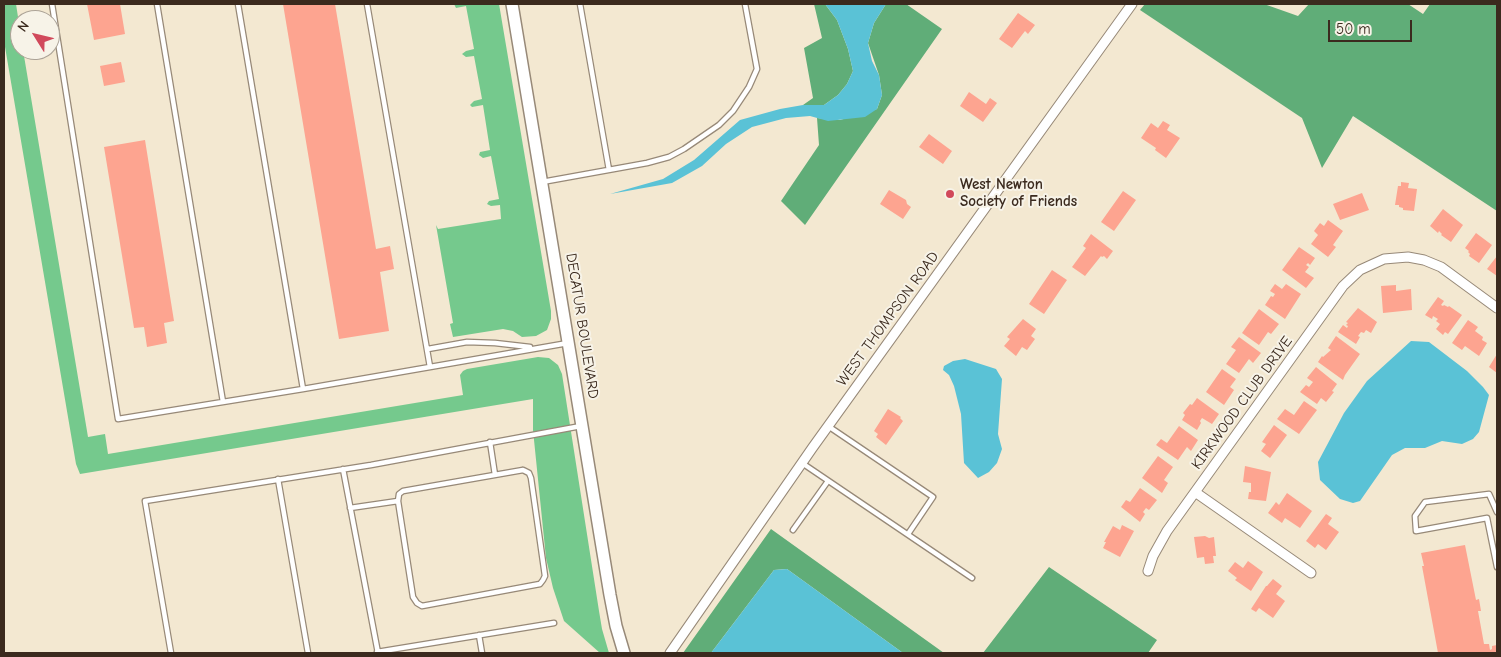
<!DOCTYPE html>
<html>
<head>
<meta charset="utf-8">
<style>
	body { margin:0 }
	#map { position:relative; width:1501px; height:657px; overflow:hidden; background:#f3e8d1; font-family:"Comic Neue",sans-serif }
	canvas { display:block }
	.frame { position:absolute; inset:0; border:5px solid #3b2a1e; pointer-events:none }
	.north { position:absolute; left:10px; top:10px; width:50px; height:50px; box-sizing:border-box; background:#f7f3e8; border:1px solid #aca397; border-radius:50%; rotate:306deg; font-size:14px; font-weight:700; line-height:20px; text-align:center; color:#3b2a1e }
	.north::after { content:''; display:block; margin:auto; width:18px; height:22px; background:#d1495b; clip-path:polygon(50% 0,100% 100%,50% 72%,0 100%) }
	.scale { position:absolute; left:1328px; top:20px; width:84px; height:22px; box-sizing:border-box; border:2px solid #3b2a1e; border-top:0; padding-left:6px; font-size:15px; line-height:18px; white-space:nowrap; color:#3b2a1e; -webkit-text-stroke:4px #f7f3e8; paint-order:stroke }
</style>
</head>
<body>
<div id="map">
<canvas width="1501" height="657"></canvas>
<div class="frame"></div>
<div class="north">N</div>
<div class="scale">50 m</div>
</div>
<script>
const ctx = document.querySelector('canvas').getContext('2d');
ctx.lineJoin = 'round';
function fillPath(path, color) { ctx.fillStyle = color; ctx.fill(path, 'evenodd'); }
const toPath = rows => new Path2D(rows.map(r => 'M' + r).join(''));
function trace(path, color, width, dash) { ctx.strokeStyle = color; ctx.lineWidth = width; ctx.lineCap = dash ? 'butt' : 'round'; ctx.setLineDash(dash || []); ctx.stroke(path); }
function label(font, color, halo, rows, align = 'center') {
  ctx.font = font + ' "Comic Neue",sans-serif'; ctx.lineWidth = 4; ctx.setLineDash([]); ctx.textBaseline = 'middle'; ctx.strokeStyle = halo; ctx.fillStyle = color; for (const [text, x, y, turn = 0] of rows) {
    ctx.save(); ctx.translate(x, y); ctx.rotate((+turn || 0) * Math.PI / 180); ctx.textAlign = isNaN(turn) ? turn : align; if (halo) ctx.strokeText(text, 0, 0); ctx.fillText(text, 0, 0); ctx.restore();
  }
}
const green = toPath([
	[4,4,16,4,20,30,20,50,23,50,88,437,105,434,108,454,463,395,460,375,463,371,467,369,538,357,549,358,558,365,562,374,599,611,602,629,609,653,600,653,564,621,553,588,546,558,533,430,533,399,80,474,76,464,4,41],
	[454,4,499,4,551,311,551,319,547,330,536,336,522,337,513,331,503,329,453,337,450,324,453,323,436,225,438,229,501,219,500,205,491,206,487,204,489,201,499,199,491,156,483,158,479,155,480,152,490,150,483,105,472,107,470,105,474,101,482,99,474,56,466,57,462,54,466,51,474,49,466,6,456,8]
]);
const forest = toPath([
	[814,4,825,4,837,20,848,49,853,71,847,84,838,95,824,105,803,105,813,98,804,48,822,38],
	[886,4,906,4,942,29,805,225,781,201,819,145,817,118,840,120,877,109,882,95,879,75,868,43,874,23],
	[1145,4,1264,4,1298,16,1309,4,1408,4,1423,14,1430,4,1497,4,1497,211,1353,116,1322,168,1302,118,1140,10],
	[771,529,944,653,903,653,787,569,774,570,711,653,683,653],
	[1049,567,1157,640,1148,653,983,653]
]);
const water = toPath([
	[825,4,886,4,874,23,868,43,872,61,879,75,882,95,877,109,865,117,828,121,810,116,786,118,752,127,726,144,702,166,672,183,610,194,663,179,694,160,740,120,780,109,803,105,824,105,838,95,847,84,853,71,848,49,837,20],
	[1411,341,1429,342,1467,371,1483,387,1489,395,1479,432,1473,439,1462,444,1442,441,1425,448,1405,448,1392,455,1360,501,1353,503,1340,499,1320,480,1318,462,1344,413,1367,381],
	[965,359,996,369,1002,379,998,434,1002,449,997,463,989,472,978,478,964,463,961,414,954,386,949,375,943,370,944,366,953,361],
	[787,569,903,653,711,653,774,570]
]);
const building = toPath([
	[87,4,120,4,125,34,94,40],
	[283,4,335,4,376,249,390,246,394,269,380,272,389,331,339,339],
	[1018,13,1035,25,1028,34,1025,31,1012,48,999,39],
	[121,62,125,82,104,86,100,66],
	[969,92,986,104,990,98,997,103,983,122,960,106],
	[1163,121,1170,125,1167,130,1180,138,1166,158,1155,150,1156,148,1141,138,1151,123,1158,128],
	[929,134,952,151,943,164,919,147],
	[145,140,174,321,164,323,167,343,147,347,144,327,134,328,104,147],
	[1401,182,1409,183,1408,188,1417,189,1414,211,1403,210,1403,208,1399,207,1399,205,1395,205,1398,186,1401,186],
	[889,190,906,200,907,204,911,207,903,219,880,204],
	[1123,191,1136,200,1114,231,1101,222],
	[1362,193,1369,210,1340,220,1333,204],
	[1443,209,1463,225,1451,242,1441,235,1442,234,1439,231,1438,233,1430,226],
	[1328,220,1343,231,1333,245,1336,247,1328,257,1311,244,1318,235,1314,231,1320,223,1324,226],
	[1476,233,1492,245,1479,263,1469,256,1470,254,1468,252,1469,251,1465,248],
	[1091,234,1113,251,1107,259,1104,256,1102,257,1101,256,1085,276,1072,267,1086,248,1083,246],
	[1299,247,1315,258,1310,265,1308,263,1306,265,1309,267,1305,272,1314,278,1306,288,1282,270],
	[1497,256,1497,276,1487,269],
	[1052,270,1067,280,1044,314,1029,304],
	[1275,284,1282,289,1286,284,1301,294,1285,319,1265,305,1271,296,1273,297,1275,294,1270,291],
	[1396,285,1396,291,1411,289,1412,310,1383,313,1381,286],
	[1438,297,1444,301,1441,305,1443,306,1444,305,1448,307,1449,306,1462,315,1448,334,1445,332,1443,335,1436,329,1440,324,1436,321,1438,319,1433,316,1432,319,1425,315],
	[1358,308,1377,322,1371,333,1366,330,1364,333,1361,332,1358,336,1360,337,1356,344,1338,332,1343,325,1347,328,1348,326,1346,325,1348,323,1346,322],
	[1259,309,1279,324,1271,334,1268,332,1259,345,1242,333],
	[1023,319,1036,329,1031,336,1035,339,1027,350,1022,347,1016,356,1004,346,1010,339,1007,337],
	[1468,320,1478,327,1475,331,1483,337,1482,340,1487,343,1479,356,1465,346,1462,350,1452,343],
	[1336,336,1360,354,1345,375,1343,380,1318,362,1322,356,1323,357,1331,350,1328,348],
	[1239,337,1261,353,1253,363,1249,359,1239,373,1226,364,1236,350,1231,347],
	[1497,354,1497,373,1489,367],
	[1316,367,1337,384,1332,391,1334,392,1326,402,1321,398,1317,404,1300,392,1306,385,1309,387,1313,382,1307,378],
	[1222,369,1236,379,1230,387,1234,390,1224,405,1206,392],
	[1197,398,1219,414,1212,424,1202,418,1200,421,1201,423,1197,430,1182,420,1185,415,1183,413,1190,404,1192,405],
	[1304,401,1317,410,1299,434,1277,419,1285,409,1294,415],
	[888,409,901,417,900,418,903,421,886,445,876,437,878,434,874,431],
	[1274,425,1287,435,1270,458,1261,451,1266,444,1262,442],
	[1179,426,1198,440,1191,451,1187,447,1178,460,1156,445,1161,439,1167,443],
	[1158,456,1173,467,1164,480,1168,483,1162,493,1142,478],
	[1245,466,1271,472,1266,501,1248,499,1249,492,1251,492,1251,483,1243,482],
	[1140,488,1157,500,1149,510,1146,508,1143,512,1145,514,1140,522,1121,507,1126,500,1130,502],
	[1287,493,1312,511,1300,528,1285,518,1282,523,1268,513,1276,502,1279,505],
	[1326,514,1332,518,1328,524,1339,532,1326,550,1318,544,1315,548,1306,541],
	[1122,525,1134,531,1120,557,1103,548,1106,542,1104,542,1113,526,1120,530],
	[1205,536,1209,538,1214,537,1216,556,1213,556,1214,563,1205,564,1204,557,1197,558,1194,537],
	[1465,545,1476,600,1479,599,1481,611,1478,611,1484,644,1489,644,1490,650,1492,649,1492,646,1497,645,1497,653,1438,653,1422,566,1424,566,1421,553],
	[1248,561,1263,572,1251,591,1235,580,1237,578,1228,571,1235,562,1243,568],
	[1273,579,1282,586,1276,594,1285,601,1273,618,1259,608,1256,612,1251,609,1266,586,1267,586]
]);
const service = toPath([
	[52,4,118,419,303,389,430,367,367,4],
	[157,4,223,402],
	[238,4,303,389],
	[580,4,609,170],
	[542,182,647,163,669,157,684,149,719,125,733,111,749,87,757,69,745,4],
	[428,349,467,342,495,343,530,347],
	[430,367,568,343],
	[828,426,933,497,908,534],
	[490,442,495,475],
	[802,463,972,578],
	[343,469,378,653],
	[523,470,529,473,531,478,545,576,543,580,540,584,422,606,417,603,413,597,398,501,399,494,403,491,523,470],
	[278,479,308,653],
	[350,508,398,501],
	[1497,512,1489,494,1425,502,1415,516,1416,531,1487,518,1497,567],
	[793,530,828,481],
	[479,635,482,653],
	[377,652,554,623],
	[171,653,145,501,371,465,581,426]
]);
const minor = toPath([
	[1195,492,1311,573],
	[1148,571,1153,556,1167,531,1343,286,1360,270,1384,259,1408,257,1424,260,1441,267,1497,308],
	[670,653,813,447,1132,4]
]);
const tertiary = toPath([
	[512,4,610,595,616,626,624,653]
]);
const markers = [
	[950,194,5,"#d1495b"]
];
const poiNames = [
	["West Newton",960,185],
	["Society of Friends",960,202]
];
const streetNames = [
	["WEST THOMPSON ROAD",888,319,-54],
	["DECATUR BOULEVARD",582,326,81],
	["KIRKWOOD CLUB DRIVE",1242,403,-54]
];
fillPath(green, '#75c98d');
fillPath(forest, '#60ad78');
fillPath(water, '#5ac2d6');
fillPath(building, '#fda490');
trace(service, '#978978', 7);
trace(minor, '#978978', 11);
trace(tertiary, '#978978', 14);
trace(service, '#fff', 4.5);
trace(minor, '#fff', 9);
trace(tertiary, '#fff', 11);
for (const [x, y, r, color] of markers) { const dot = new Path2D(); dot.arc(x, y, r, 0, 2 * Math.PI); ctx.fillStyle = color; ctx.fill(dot); trace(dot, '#f7f3e8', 2); }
label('bold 15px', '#3b2a1e', '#f7f3e8', poiNames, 'left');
label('15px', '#3b2a1e', '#f7f3e8', streetNames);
</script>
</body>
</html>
